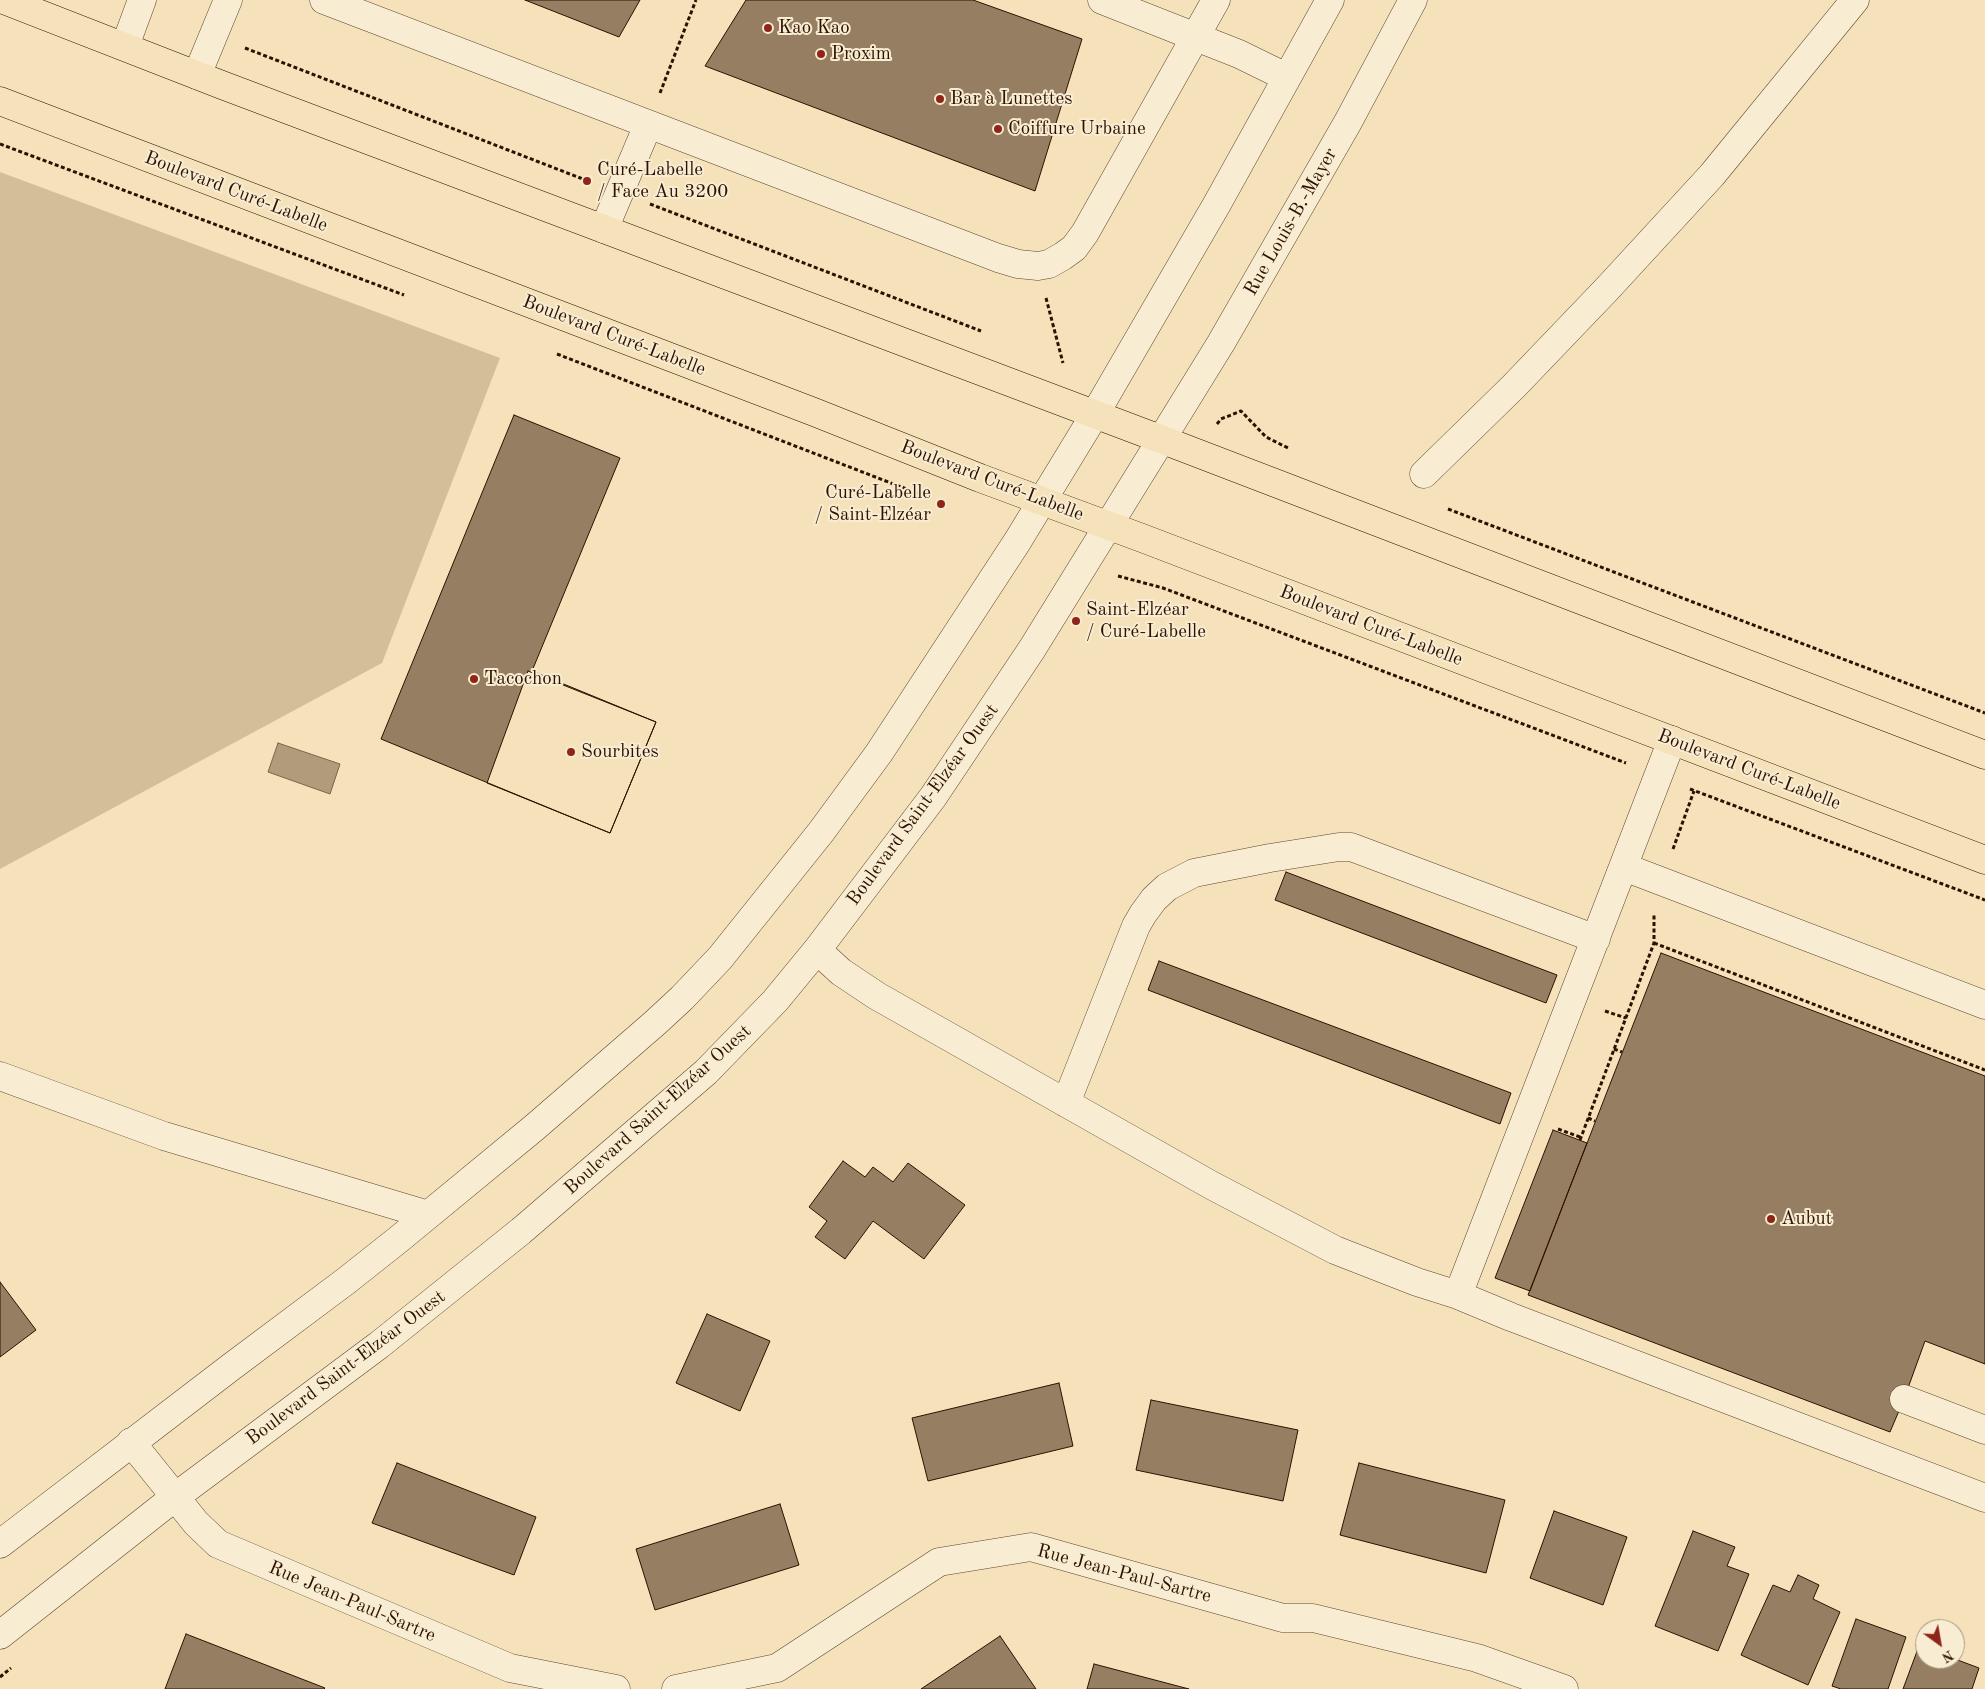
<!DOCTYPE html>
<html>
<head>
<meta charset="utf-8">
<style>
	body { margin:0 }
	#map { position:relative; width:1985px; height:1689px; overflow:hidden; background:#f5e2ba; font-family:"Old Standard TT",serif }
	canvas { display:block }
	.north { position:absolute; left:1915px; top:1619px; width:50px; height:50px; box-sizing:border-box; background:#f8ecd2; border:1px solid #a7947e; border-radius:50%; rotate:148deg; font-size:14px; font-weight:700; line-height:20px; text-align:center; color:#2d1100 }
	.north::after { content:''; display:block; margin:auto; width:18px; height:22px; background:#8f2418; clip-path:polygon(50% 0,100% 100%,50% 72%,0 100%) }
</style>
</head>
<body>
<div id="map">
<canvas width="1985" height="1689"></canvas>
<div class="north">N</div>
</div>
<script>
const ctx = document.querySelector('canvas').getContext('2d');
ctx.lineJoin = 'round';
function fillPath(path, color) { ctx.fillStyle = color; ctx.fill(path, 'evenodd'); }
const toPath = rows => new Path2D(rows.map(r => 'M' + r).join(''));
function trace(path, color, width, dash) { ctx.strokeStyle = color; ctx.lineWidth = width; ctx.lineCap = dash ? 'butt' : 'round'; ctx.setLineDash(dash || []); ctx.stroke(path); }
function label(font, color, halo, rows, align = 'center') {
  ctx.font = font + ' "Old Standard TT",serif'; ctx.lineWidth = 4; ctx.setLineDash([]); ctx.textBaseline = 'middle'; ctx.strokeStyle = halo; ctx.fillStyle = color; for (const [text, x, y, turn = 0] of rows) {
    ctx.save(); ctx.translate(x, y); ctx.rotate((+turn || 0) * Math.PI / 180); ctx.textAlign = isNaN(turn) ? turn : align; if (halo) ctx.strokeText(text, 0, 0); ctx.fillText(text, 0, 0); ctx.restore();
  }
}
const green = toPath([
	[0,172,500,358,382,663,0,869]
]);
const water = toPath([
	[278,743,340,764,330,794,268,772,278,743]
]);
const building = toPath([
	[525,0,640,0,619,37,525,0],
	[746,0,973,0,1082,39,1035,191,705,66,746,0],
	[514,415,620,458,532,671,656,722,610,833,381,739,514,415],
	[528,671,656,722,610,833,487,783,528,671],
	[1286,872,1557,975,1546,1003,1275,900,1286,872],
	[1661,953,1985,1076,1985,1364,1925,1341,1904,1399,1890,1432,1528,1295,1661,953],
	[1159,961,1511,1093,1500,1124,1148,990,1159,961],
	[1553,1130,1587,1143,1530,1291,1495,1278,1553,1130],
	[843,1161,865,1177,873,1167,893,1182,908,1163,965,1205,924,1259,873,1221,845,1259,815,1237,827,1221,809,1207,843,1161],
	[0,1282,36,1330,0,1357,0,1282],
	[707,1314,770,1341,740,1411,676,1383,707,1314],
	[1059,1383,1073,1446,928,1481,912,1418,1059,1383],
	[1151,1400,1298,1430,1283,1501,1136,1470,1151,1400],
	[397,1463,536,1517,514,1575,372,1523,397,1463],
	[1359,1463,1505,1500,1486,1573,1340,1535,1359,1463],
	[780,1504,799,1565,655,1610,636,1549,780,1504],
	[1554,1511,1627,1537,1603,1605,1530,1578,1554,1511],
	[1693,1531,1735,1547,1727,1566,1749,1574,1718,1651,1655,1626,1693,1531],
	[1798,1575,1819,1585,1813,1599,1840,1612,1808,1685,1741,1655,1773,1585,1790,1592,1798,1575],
	[1856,1619,1906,1637,1888,1689,1841,1689,1832,1686,1856,1619],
	[186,1634,325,1688,324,1689,165,1689,186,1634],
	[1000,1636,1036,1689,921,1689,1000,1636],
	[1919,1646,1925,1648,1925,1659,1955,1659,1979,1668,1972,1689,1903,1689,1919,1646],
	[1094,1664,1189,1689,1087,1689,1094,1664]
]);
const path = toPath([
	[245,48,588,181],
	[660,93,696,0],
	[0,144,404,295],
	[650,204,981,331],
	[1046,298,1063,363],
	[557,354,922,495],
	[1217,424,1221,419,1241,411,1266,437,1288,448],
	[1448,509,1985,713],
	[1118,576,1163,588,1626,763],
	[1690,789,1985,900],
	[1673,849,1694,791],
	[1654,943,1985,1070],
	[1605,1011,1626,1018],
	[1614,1049,1622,1052],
	[1588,1118,1595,1121],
	[1558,1129,1580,1137],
	[1580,1140,1654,943,1654,914],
	[0,1677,11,1668]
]);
const minor = toPath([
	[324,0,998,258,1018,264,1038,266,1049,264,1063,256,1074,248,1085,233,1216,0],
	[1102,0,1239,54,1286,77],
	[125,46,142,0],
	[197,75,228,0],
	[604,229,648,125],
	[1424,474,1514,386,1607,289,1712,175,1855,0],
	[1624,867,1985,1005],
	[817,950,841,972,877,996,1211,1185,1335,1250,1417,1282,1458,1295,1672,740],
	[0,1076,164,1136,428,1215],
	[1066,1103,1136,926,1143,914,1154,899,1167,887,1194,873,1270,858,1339,847,1351,847,1596,939],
	[1458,1295,1511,1317,1985,1498],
	[1904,1399,1985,1430],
	[131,1442,196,1523,218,1544,510,1668,616,1689],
	[0,1544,231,1367,346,1281,399,1239,535,1127,655,1023,682,998,720,958,821,832,879,753,1017,542,1095,414,1217,204,1330,0],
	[0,1635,175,1497,379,1345,521,1231,706,1072,775,1001,817,950,933,797,1032,649,1221,343,1348,122,1413,0],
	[676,1689,777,1668,939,1562,1031,1547,1283,1618,1313,1618,1477,1658,1564,1689]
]);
const major = toPath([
	[4,0,222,85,1163,440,1985,755],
	[0,101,814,412,980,478,1142,538,1985,860]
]);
const markers = [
	[768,28,5,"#8f2418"],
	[821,54,5,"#8f2418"],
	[940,99,5,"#8f2418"],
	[998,129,5,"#8f2418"],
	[587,181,5,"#8f2418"],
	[941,504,5,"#8f2418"],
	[1076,621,5,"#8f2418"],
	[474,679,5,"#8f2418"],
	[571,752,5,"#8f2418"],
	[1771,1219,5,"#8f2418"]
];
const poiNames = [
	["Kao Kao",778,28],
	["Proxim",831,54],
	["Bar à Lunettes",950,99],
	["Coiffure Urbaine",1008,129],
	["Curé-Labelle",597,170],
	["/ Face Au 3200",597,192],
	["Curé-Labelle",931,493,"right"],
	["/ Saint-Elzéar",931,515,"right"],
	["Saint-Elzéar",1086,610],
	["/ Curé-Labelle",1086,632],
	["Tacochon",484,679],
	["Sourbites",581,752],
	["Aubut",1781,1219]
];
const streetNames = [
	["Boulevard Curé-Labelle",236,192,21],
	["Rue Louis-B.-Mayer",1291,222,-60],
	["Boulevard Curé-Labelle",614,336,21],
	["Boulevard Curé-Labelle",992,481,21],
	["Boulevard Curé-Labelle",1371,626,21],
	["Boulevard Curé-Labelle",1749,770,21],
	["Boulevard Saint-Elzéar Ouest",923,805,-54],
	["Boulevard Saint-Elzéar Ouest",658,1110,-42],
	["Boulevard Saint-Elzéar Ouest",346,1368,-37],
	["Rue Jean-Paul-Sartre",1124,1574,15],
	["Rue Jean-Paul-Sartre",352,1602,23]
];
fillPath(green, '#d3be9a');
fillPath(water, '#b19b7b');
trace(water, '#7c644a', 1);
fillPath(building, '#957e61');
trace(building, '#2d1100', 1);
trace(minor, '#5f452e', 29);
trace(major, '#2d1100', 29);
trace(path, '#2d1100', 3, [4, 2.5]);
trace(minor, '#f8ecd2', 28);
trace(major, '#f5e2ba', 28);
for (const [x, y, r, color] of markers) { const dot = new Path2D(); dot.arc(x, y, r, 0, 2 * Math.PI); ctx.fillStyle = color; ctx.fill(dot); trace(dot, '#f8ecd2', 2); }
label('19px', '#2d1100', '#f8ecd2', poiNames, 'left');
label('19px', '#2d1100', '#f8ecd2', streetNames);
</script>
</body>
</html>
